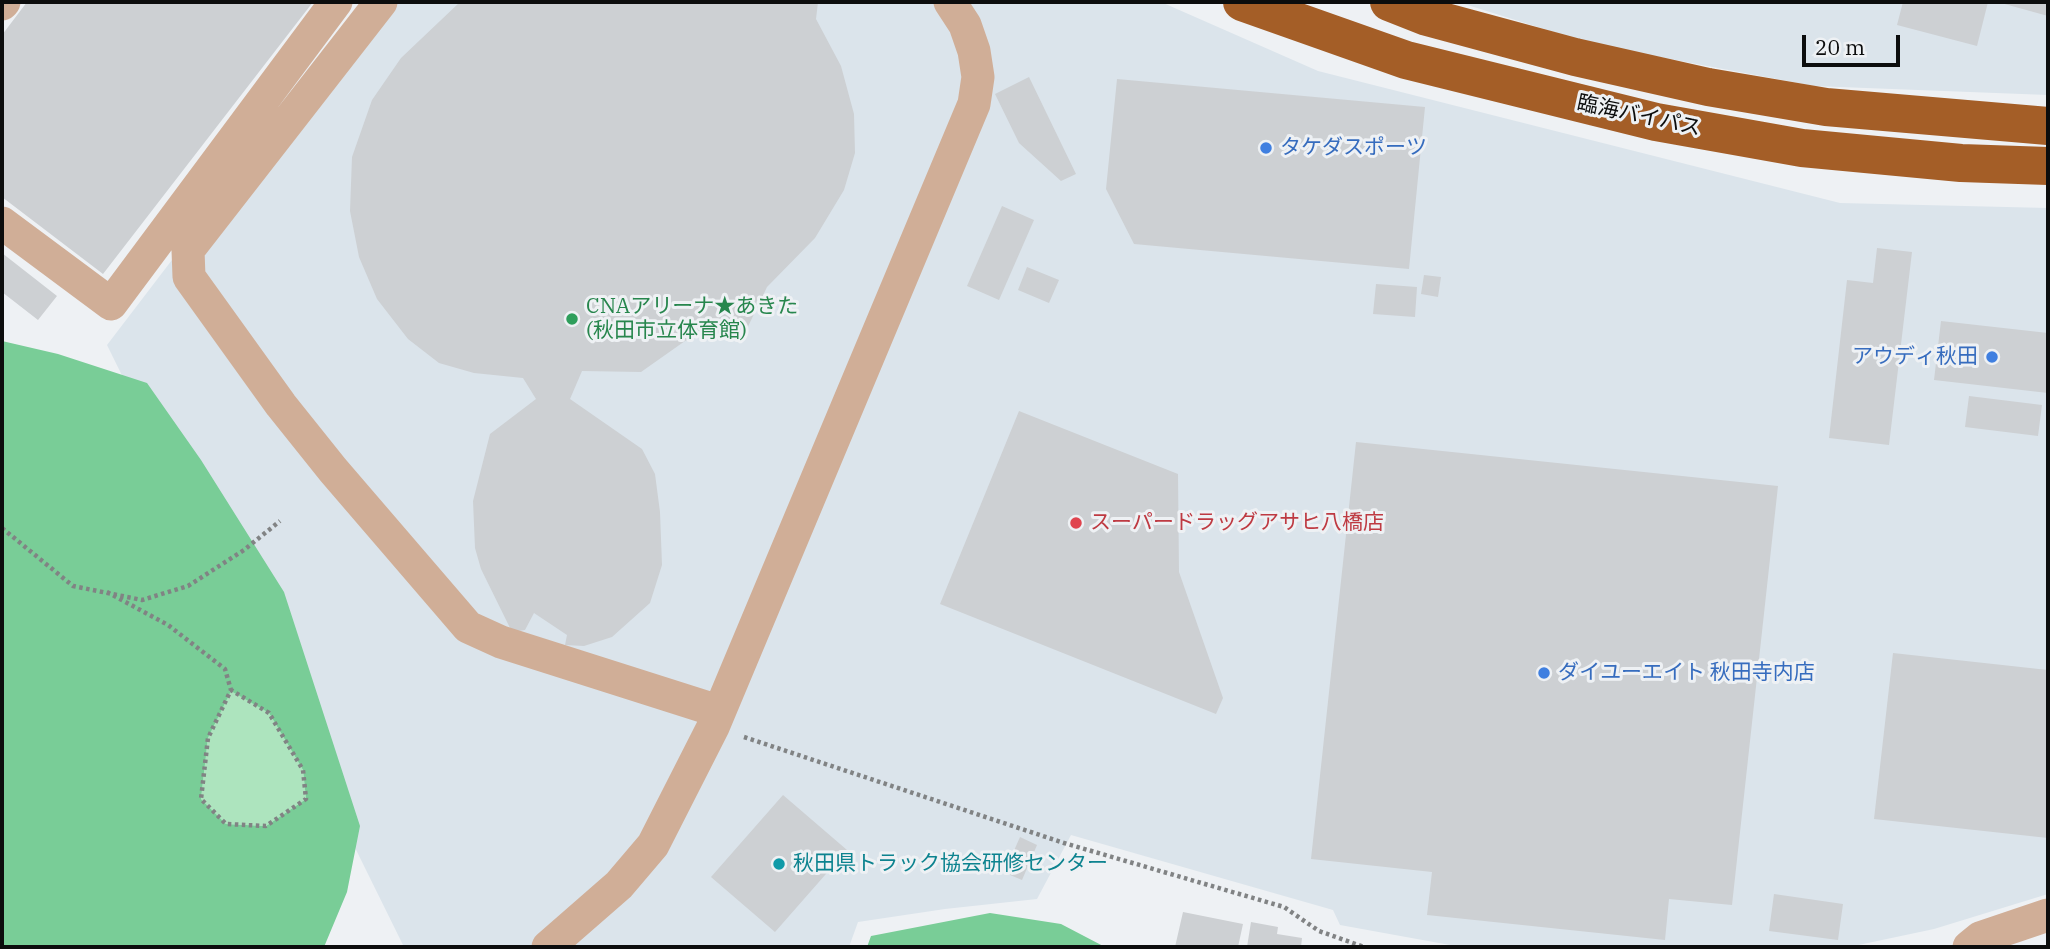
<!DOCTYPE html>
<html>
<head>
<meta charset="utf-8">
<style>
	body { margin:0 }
	#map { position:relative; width:2050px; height:949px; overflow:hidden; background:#eef1f4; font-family:"IBM Plex Serif",serif }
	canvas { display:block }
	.frame { position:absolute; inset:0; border:4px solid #0c0d0d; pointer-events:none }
	.scale { position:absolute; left:1802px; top:35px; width:98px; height:32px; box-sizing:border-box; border:4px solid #0c0d0d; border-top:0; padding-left:9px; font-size:21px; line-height:24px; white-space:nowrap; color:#0c0d0d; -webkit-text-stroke:5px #eef1f4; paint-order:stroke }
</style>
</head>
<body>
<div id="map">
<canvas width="2050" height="949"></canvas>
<div class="frame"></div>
<div class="scale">20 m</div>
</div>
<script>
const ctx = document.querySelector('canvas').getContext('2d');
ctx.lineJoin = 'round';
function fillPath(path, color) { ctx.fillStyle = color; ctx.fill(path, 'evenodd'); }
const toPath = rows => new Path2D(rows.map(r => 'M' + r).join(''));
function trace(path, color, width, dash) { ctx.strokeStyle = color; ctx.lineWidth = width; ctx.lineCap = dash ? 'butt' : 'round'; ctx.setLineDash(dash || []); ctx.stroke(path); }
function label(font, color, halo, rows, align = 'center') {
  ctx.font = font + ' "IBM Plex Serif","Noto Sans JP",serif'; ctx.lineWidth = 6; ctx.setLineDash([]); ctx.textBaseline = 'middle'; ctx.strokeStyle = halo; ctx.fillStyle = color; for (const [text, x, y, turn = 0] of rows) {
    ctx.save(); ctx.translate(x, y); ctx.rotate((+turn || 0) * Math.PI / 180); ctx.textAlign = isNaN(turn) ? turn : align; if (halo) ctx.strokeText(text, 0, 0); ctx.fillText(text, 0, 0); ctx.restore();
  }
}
const built = toPath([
	[369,2,1161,2,1318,71,1840,203,2048,208,2048,894,1934,929,1849,947,1461,947,1340,925,1333,910,1071,835,1037,899,945,909,858,922,849,947,404,947,107,345],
	[1458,2,2048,2,2048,95,1814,86,1595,45]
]);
const green = toPath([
	[231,690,269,713,303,770,306,799,266,826,226,824,201,799,208,738]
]);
const forest = toPath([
	[2,341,58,354,147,383,201,460,284,592,360,826,347,892,324,947,2,947],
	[231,691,269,713,303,770,306,799,266,826,226,824,201,799,208,738],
	[990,913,1061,924,1105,947,867,947,871,936]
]);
const building = toPath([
	[27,2,313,2,103,274,2,197,2,35],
	[460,2,818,2,816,19,841,66,854,114,855,153,844,190,815,238,767,287,742,339,724,333,705,334,685,341,641,372,582,371,570,399,642,449,655,474,660,512,662,565,650,603,612,637,584,646,565,645,567,635,534,613,525,630,512,632,481,569,475,548,473,501,490,434,536,399,523,378,474,373,439,363,408,339,377,299,359,257,350,211,352,157,372,100,401,58],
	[1903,2,1988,2,1977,46,1897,25],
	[2001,2,2048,2,2048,16,2001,3],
	[1029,77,1076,174,1061,181,1019,143,995,94],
	[1117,79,1425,107,1409,269,1134,244,1106,189],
	[1002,206,1034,220,999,300,967,286],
	[1877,248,1912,252,1889,445,1829,438,1847,280,1873,283],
	[2,253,57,296,38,320,2,292],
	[1027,267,1059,280,1049,303,1018,290],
	[1424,275,1441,277,1438,297,1421,294],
	[1376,284,1417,287,1415,317,1373,314],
	[1941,321,2048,333,2048,393,1934,380],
	[1969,396,2042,405,2038,436,1965,427],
	[1019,411,1178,474,1179,572,1223,698,1216,714,940,604],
	[1356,442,1778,486,1732,905,1669,899,1665,940,1427,915,1432,872,1311,859],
	[1893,653,2048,670,2048,838,1874,819],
	[783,795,847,850,775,932,711,877],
	[1020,837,1037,845,1022,880,1010,875,1014,865,1009,862],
	[1774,894,1843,904,1838,940,1769,931],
	[1183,912,1243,924,1238,947,1175,947],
	[1251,922,1278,927,1277,934,1302,938,1301,947,1247,947]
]);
const path = toPath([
	[2,528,73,586,142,600,188,586,244,550,280,521],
	[107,592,168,625,225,669,231,690,208,738,201,799,226,824,266,826,306,799,303,770,269,713,231,690],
	[744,737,1064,843,1284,907,1319,931,1364,947]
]);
const minor = toPath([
	[381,2,188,250,189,277,281,405,333,470,468,627,501,642,718,711],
	[2,4,4,2],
	[2,223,111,304,336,2],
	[548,947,619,885,653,845,713,727,974,104,978,77,974,51,965,25,950,2],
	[1969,947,1980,938,2048,915]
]);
const highway = toPath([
	[1242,2,1406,60,1656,122,1802,148,1961,163,2048,166],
	[1389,2,1427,17,1575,57,1708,87,1826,107,2048,126]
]);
const markers = [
	[1266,148,7,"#3f7fe0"],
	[572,319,7,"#2e9e5b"],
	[1992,357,7,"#3f7fe0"],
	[1076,523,7,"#e0444e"],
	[1544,673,7,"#3f7fe0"],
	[779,864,7,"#0f9aa8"]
];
const streetNames = [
	["臨海バイパス",1639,116,12]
];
const shopNames = [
	["タケダスポーツ",1280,148],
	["アウディ秋田",1978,357,"right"],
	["ダイユーエイト 秋田寺内店",1558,673]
];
const leisureNames = [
	["CNAアリーナ★あきた",586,307],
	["(秋田市立体育館)",586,331]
];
const healthNames = [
	["スーパードラッグアサヒ八橋店",1090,523]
];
const cultureNames = [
	["秋田県トラック協会研修センター",793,864]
];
fillPath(built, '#dbe4eb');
fillPath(green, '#ade4be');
fillPath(forest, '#79cd97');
fillPath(building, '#cdd0d3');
trace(path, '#818384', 4.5, [3.5, 3.5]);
trace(minor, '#d0ae97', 33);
trace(highway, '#a45e27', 38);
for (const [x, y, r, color] of markers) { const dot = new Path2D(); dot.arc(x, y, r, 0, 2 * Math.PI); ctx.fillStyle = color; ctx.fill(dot); trace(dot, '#eef1f4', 2.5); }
label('21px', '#0c0d0d', '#eef1f4', streetNames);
label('21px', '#366cbe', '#eef1f4', shopNames, 'left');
label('21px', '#27864d', '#eef1f4', leisureNames, 'left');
label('21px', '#be3a42', '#eef1f4', healthNames, 'left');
label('21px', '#0d838f', '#eef1f4', cultureNames, 'left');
</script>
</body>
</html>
